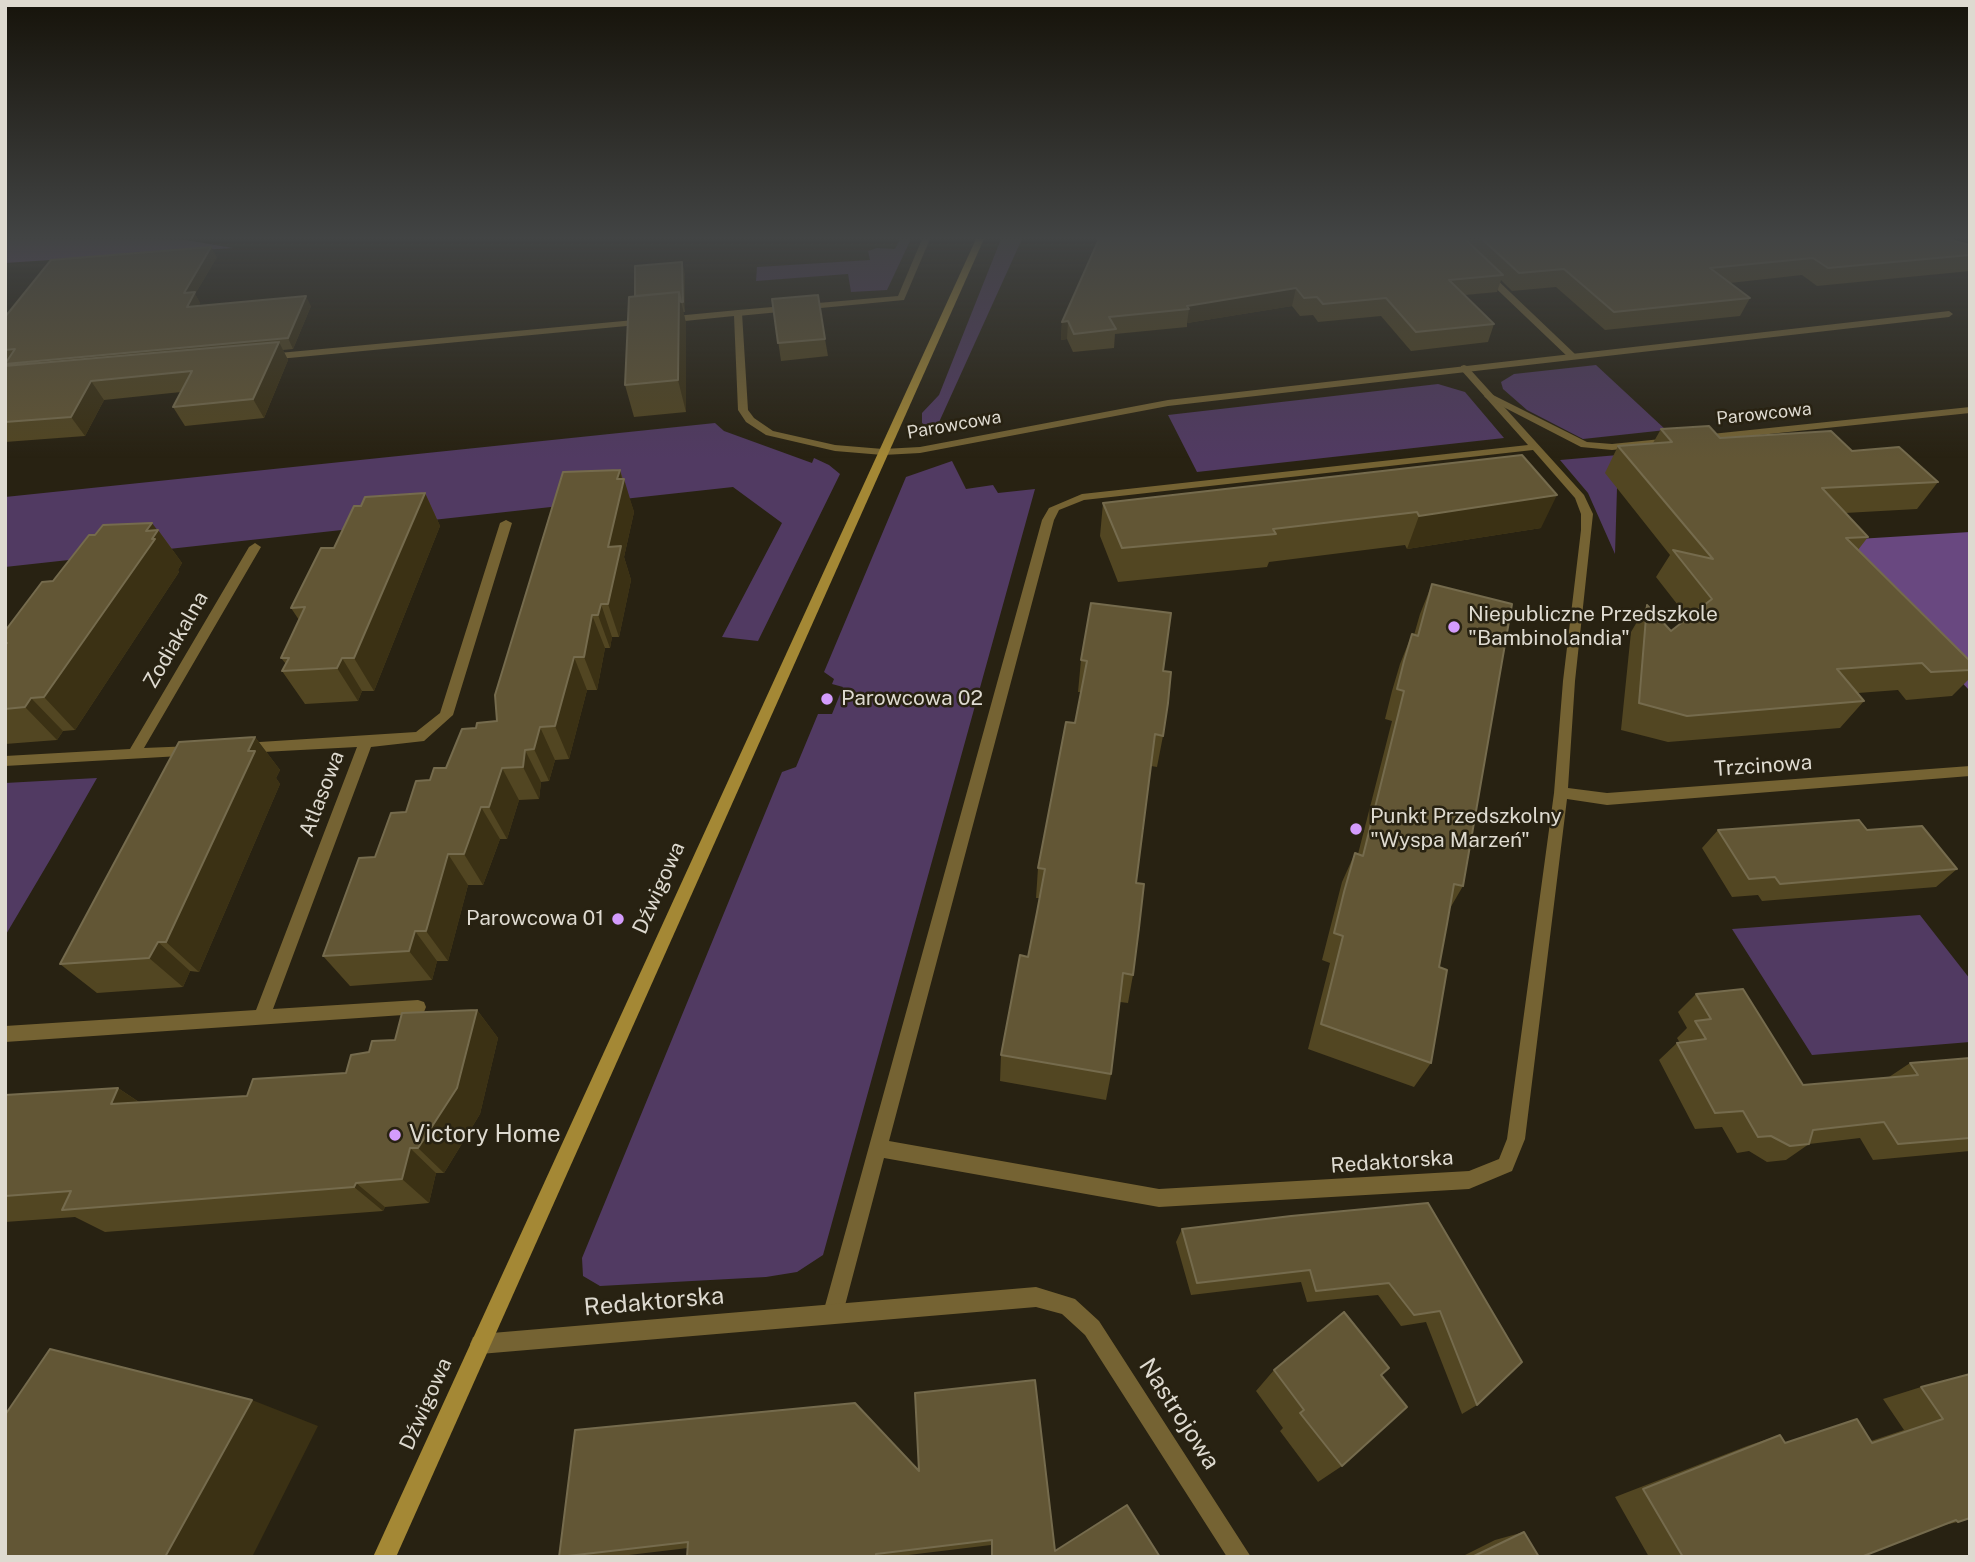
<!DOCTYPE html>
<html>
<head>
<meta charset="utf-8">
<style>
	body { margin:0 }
	#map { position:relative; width:1975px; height:1562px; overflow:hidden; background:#282212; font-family:"Public Sans",sans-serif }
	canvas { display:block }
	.frame { position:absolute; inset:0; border:7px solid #dedad0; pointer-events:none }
</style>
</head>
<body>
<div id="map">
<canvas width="1975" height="1562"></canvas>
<div class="frame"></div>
</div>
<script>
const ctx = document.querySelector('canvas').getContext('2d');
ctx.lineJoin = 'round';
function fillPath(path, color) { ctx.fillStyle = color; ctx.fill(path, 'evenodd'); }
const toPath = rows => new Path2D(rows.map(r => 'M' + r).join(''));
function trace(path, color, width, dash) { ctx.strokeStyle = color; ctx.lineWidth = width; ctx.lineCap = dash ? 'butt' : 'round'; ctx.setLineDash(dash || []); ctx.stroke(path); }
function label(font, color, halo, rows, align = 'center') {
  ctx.font = font + ' "Public Sans",sans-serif'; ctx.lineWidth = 5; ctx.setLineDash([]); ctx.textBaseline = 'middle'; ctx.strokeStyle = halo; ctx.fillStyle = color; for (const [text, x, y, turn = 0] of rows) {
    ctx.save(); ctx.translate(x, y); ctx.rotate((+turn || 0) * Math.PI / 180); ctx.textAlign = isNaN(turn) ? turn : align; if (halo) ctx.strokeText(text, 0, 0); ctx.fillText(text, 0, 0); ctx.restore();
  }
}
const green = toPath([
	[900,239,911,239,887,290,851,292,848,274,756,281,757,267,870,260,868,251,877,248,895,249],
	[1001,239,1022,239,935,431,922,423,922,413,939,395],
	[1596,365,1666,430,1583,439,1527,410,1503,389,1501,382,1514,374],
	[1438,384,1465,392,1504,438,1197,472,1168,415],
	[715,423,724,431,812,463,814,458,829,465,840,474,758,641,722,637,782,523,733,487,5,567,5,497],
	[1618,455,1615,554,1588,493,1560,460],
	[952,461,966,489,993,485,998,493,1035,489,823,1255,797,1272,766,1277,600,1286,583,1276,582,1258,782,772,796,767,818,714,832,714,843,687,832,684,834,679,824,672,906,477],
	[97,778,57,848,5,936,5,783],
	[1920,915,1970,979,1970,1042,1812,1055,1732,929]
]);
const forest = toPath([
	[5,239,186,240,233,248,5,263],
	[1970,532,1970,691,1826,541]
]);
const lane = toPath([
	[922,239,930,239,904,300,738,316,734,313,738,310,898,296,922,239],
	[1484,273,1490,273,1575,354,1575,358,1569,358,1484,277,1484,273],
	[1464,365,1467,366,1584,495,1593,514,1575,681,1568,788,1607,793,1970,766,1970,776,1607,805,1567,799,1525,1139,1512,1171,1469,1189,1159,1207,884,1158,843,1313,840,1320,833,1323,826,1320,823,1313,1042,520,1049,508,1082,494,1528,445,1461,370,1461,366,1464,365],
	[1533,450,1575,498,1581,514,1581,530,1563,681,1554,793,1507,1139,1499,1159,1469,1171,1159,1189,889,1141,1054,520,1059,510,1084,500,1533,450]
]);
const street = toPath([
	[738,310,742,313,748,410,754,418,773,431,835,445,883,449,920,447,1168,400,1949,311,1953,314,1949,317,1168,406,920,453,883,455,835,451,766,435,746,422,738,410,734,316,665,323,660,320,665,317,738,310],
	[645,319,648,320,648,324,268,360,263,357,268,354,645,319],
	[1489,393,1587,442,1612,444,1671,438,1676,441,1671,444,1612,450,1581,447,1486,398,1484,396,1489,393],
	[1970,407,1970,413,1702,441,1697,438,1702,435,1970,407],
	[506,520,512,523,453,715,424,741,371,747,273,1009,418,1000,424,1002,426,1007,424,1012,418,1014,5,1042,5,1026,256,1010,357,747,244,753,237,748,244,743,416,732,440,713,500,523,506,520],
	[255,543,261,547,144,748,193,746,200,751,198,755,5,766,5,756,130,749,249,547,255,543],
	[1036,1287,1075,1299,1099,1321,1251,1557,1227,1557,1085,1335,1062,1314,1036,1307,480,1354,473,1351,470,1344,473,1337,480,1334,1036,1287]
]);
const secondary = toPath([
	[976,239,984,239,396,1557,373,1557,976,239]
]);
const wall = toPath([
	[1099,239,1947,239,1970,245,1970,271,1817,286,1802,275,1730,283,1750,298,1740,316,1605,330,1556,287,1512,291,1501,280,1497,292,1465,295,1494,324,1488,342,1411,351,1381,316,1318,322,1313,315,1300,316,1292,306,1187,323,1187,327,1115,334,1114,348,1073,352,1067,339,1061,340,1062,322],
	[217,257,195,294,200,303,199,305,311,306,293,349,283,350,288,360,264,418,185,426,173,407,181,392,104,400,85,436,5,442,5,366,6,366,5,365,5,317],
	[685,273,685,312,683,312,686,323,686,412,634,417,625,385,635,296],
	[772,299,825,339,828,356,781,361],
	[1661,429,1720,438,1852,451,1938,482,1917,509,1845,513,1868,537,1858,550,1970,661,1970,678,1952,696,1906,700,1898,690,1858,693,1864,701,1840,728,1668,742,1621,730,1631,632,1647,605,1671,631,1688,618,1656,577,1670,555,1605,473,1618,446,1653,443],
	[1522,455,1541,528,1407,549,1405,545,1269,562,1267,567,1118,582,1100,536,1103,503],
	[620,470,634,512,624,557,631,580,619,637,612,637,610,648,605,648,597,690,587,690,569,759,555,760,549,781,541,782,539,799,519,800,507,839,500,839,483,885,468,885,448,961,437,961,432,980,350,986,323,956,375,857,406,812,430,780,446,768,476,728,497,721],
	[425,493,440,526,374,691,362,691,358,701,305,704,282,671,286,664,281,658,299,620,291,608,334,548,361,506],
	[158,530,182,563,178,570,179,572,75,730,63,731,57,740,5,744,5,631,53,581,95,535],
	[1432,584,1463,886,1449,910,1439,967,1431,1063,1414,1087,1308,1049,1330,963,1322,960,1342,882,1355,853,1358,854,1392,721,1385,719,1392,691,1400,664,1412,634,1414,635,1420,614],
	[1081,660,1163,671,1163,736,1157,767,1151,766,1136,883,1133,975,1128,1003,1120,1002,1111,1074,1106,1100,1000,1081,1001,1055,1028,957,1040,898,1036,898,1038,868,1075,723,1081,692,1078,692],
	[255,737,280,770,276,778,280,784,199,972,190,971,183,987,97,993,60,964],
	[1718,830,1867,830,1957,869,1936,887,1762,901,1758,895,1732,897,1702,848],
	[1696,994,1803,1085,1889,1077,1910,1063,1970,1058,1970,1151,1873,1160,1860,1138,1809,1144,1786,1160,1767,1162,1749,1151,1737,1153,1722,1127,1695,1129,1659,1060,1677,1043,1680,1043,1677,1038,1687,1028,1678,1012],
	[477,1010,498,1038,480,1114,444,1173,436,1173,429,1203,385,1207,383,1211,105,1232,75,1217,5,1222,5,1095,118,1088,139,1102,247,1096,346,1073,369,1052,395,1040],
	[1428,1203,1477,1405,1462,1414,1426,1322,1401,1326,1378,1295,1307,1302,1301,1282,1191,1295,1176,1242,1182,1229],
	[1274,1370,1381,1375,1342,1466,1318,1482,1280,1431,1283,1428,1256,1391],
	[1970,1374,1958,1522,1944,1525,1861,1557,1649,1557,1615,1497,1747,1446,1780,1435,1784,1443,1857,1419,1871,1441,1904,1430,1883,1399,1921,1387],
	[919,1471,1055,1551,1160,1557,992,1557,991,1545,892,1557,687,1557,688,1548,612,1557,559,1557],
	[1524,1532,1539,1557,1461,1557,1495,1540]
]);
const shadedWall = toPath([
	[211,247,217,257,195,294,200,303,193,317,187,307,184,293],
	[682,262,685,273,685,312,683,302],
	[1296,288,1292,306,1187,323,1189,309,1187,306],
	[679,292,686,323,686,412,678,380],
	[306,296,311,306,293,349,288,338],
	[1068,321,1067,339,1061,340,1062,322],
	[279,342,288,360,264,418,253,399],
	[91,381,104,400,85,436,71,417],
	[620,470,623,483,624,479,634,512,624,557,631,580,619,637,608,604,608,547,617,479],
	[425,493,440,526,374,691,354,658],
	[1557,495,1541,528,1407,549,1419,516],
	[152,523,158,531,158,530,182,563,178,570,179,572,75,730,44,697],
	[601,604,612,637,610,648,598,615],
	[592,615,605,648,597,690,584,657],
	[574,657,587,690,569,759,555,726],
	[342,658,362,691,358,701,337,668],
	[31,698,63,731,57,740,25,707],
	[540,727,555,760,549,781,534,749],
	[255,737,280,770,276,778,280,784,199,972,166,942],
	[525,750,541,782,539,799,523,767],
	[502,768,519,800,507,839,489,807],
	[481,807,500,839,483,885,464,854],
	[448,854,468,885,448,961,426,931],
	[415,931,437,961,432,980,409,951],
	[158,942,190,971,183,987,149,958],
	[477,1010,498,1038,480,1114,444,1173,418,1148],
	[118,1088,156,1114,111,1104],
	[410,1148,436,1173,429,1203,402,1179],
	[356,1183,385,1207,383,1211,354,1187],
	[252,1400,318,1426,252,1557,165,1557]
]);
const building = toPath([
	[1099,239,1465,239,1503,275,1449,280,1494,324,1416,332,1386,298,1323,304,1317,297,1304,298,1296,288,1187,306,1189,309,1109,317,1116,329,1074,334,1068,321,1062,322,1099,239],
	[1482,239,1947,239,1970,245,1970,255,1828,268,1813,258,1710,268,1750,298,1614,312,1564,269,1519,273,1482,239],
	[211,247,184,293,195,292,187,307,306,296,288,338,5,364,15,349,5,350,5,317,51,260,211,247],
	[682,262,683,302,681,302,679,292,635,296,635,266,682,262],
	[679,292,678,380,625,385,629,297,679,292],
	[818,295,825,339,778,343,772,299,818,295],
	[279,342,253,399,173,407,192,371,91,381,71,417,5,422,5,366,279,342],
	[1709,426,1720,438,1831,431,1852,451,1899,447,1938,482,1822,488,1868,537,1846,538,1970,661,1970,670,1931,672,1922,663,1837,669,1864,701,1687,716,1639,703,1647,605,1671,631,1712,599,1673,550,1713,559,1618,446,1672,442,1661,429,1709,426],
	[1522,455,1557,495,1419,516,1417,512,1273,529,1276,534,1122,548,1103,503,1522,455],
	[620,470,617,479,624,479,608,547,621,546,608,604,601,604,598,615,592,615,584,657,574,657,555,726,540,727,534,749,525,750,523,767,502,768,489,807,481,807,464,854,448,854,426,931,415,931,409,951,323,956,359,858,375,857,391,813,406,812,416,781,430,780,434,768,446,768,462,729,476,728,477,723,497,721,495,695,563,472,620,470],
	[425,493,354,658,342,658,337,668,282,671,289,658,281,658,305,607,291,608,321,548,334,548,354,506,361,506,365,497,425,493],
	[152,523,146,531,158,530,152,539,155,539,44,697,31,698,25,707,5,709,5,645,7,643,5,643,5,631,42,582,53,581,89,535,95,535,103,525,152,523],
	[1432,584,1512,604,1463,886,1454,884,1447,924,1439,967,1447,970,1431,1063,1321,1024,1343,936,1334,933,1344,892,1355,853,1363,856,1404,691,1397,689,1404,661,1412,634,1418,636,1432,584],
	[1091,603,1171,613,1163,671,1171,672,1168,703,1163,736,1155,734,1136,883,1144,884,1139,928,1133,975,1123,973,1111,1074,1001,1055,1020,955,1028,957,1037,912,1045,869,1038,868,1066,722,1075,723,1087,661,1081,660,1091,603],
	[255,737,248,751,255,751,166,942,158,942,149,958,60,964,179,742,255,737],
	[1859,820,1867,830,1922,826,1957,869,1780,884,1775,877,1749,879,1718,830,1859,820],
	[1743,989,1803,1085,1918,1075,1910,1063,1970,1058,1970,1138,1898,1144,1884,1122,1813,1130,1809,1144,1790,1146,1771,1136,1758,1137,1743,1111,1715,1113,1677,1043,1706,1039,1695,1021,1711,1019,1696,994,1743,989],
	[477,1010,457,1088,418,1148,410,1148,402,1179,356,1183,354,1187,62,1210,71,1191,5,1196,5,1095,118,1088,111,1104,247,1096,253,1079,346,1073,351,1055,369,1052,372,1041,395,1040,402,1013,477,1010],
	[1428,1203,1522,1362,1477,1405,1440,1311,1414,1315,1389,1283,1316,1291,1310,1270,1197,1283,1182,1229,1291,1216,1428,1203],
	[1344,1312,1389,1368,1381,1375,1407,1407,1342,1466,1300,1413,1304,1410,1274,1370,1344,1312],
	[50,1349,252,1400,165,1557,5,1557,5,1415,50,1349],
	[1970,1374,1970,1518,1958,1522,1956,1520,1861,1557,1683,1557,1643,1489,1780,1435,1785,1443,1857,1419,1872,1443,1943,1419,1921,1387,1970,1374],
	[1035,1380,1055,1551,1127,1505,1160,1557,992,1557,992,1540,876,1554,876,1557,687,1557,688,1542,559,1557,575,1430,855,1403,919,1471,915,1393,1035,1380],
	[1524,1532,1539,1557,1472,1557,1524,1532]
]);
const markers = [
	[1454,627,7,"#d49cfc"],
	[827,699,7,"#d49cfc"],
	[1356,829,7,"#d49cfc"],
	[618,919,7,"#d49cfc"],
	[395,1135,7,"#d49cfc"]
];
const farStreetnames = [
	["Parowcowa",1764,414,-6],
	["Parowcowa",954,425,-10]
];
const poiNames = [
	["Niepubliczne Przedszkole",1468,615],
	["\"Bambinolandia\"",1468,639],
	["Parowcowa 02",841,699],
	["Punkt Przedszkolny",1370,817],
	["\"Wyspa Marzeń\"",1370,841],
	["Parowcowa 01",604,919,"right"]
];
const streetNames = [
	["Zodiakalna",176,640,-60],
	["Trzcinowa",1763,766,-4],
	["Atlasowa",322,794,-69],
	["Dźwigowa",659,888,-66],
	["Redaktorska",1392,1162,-4],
	["Dźwigowa",426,1404,-66]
];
const nearPoinames = [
	["Victory Home",409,1135]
];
const nearStreetnames = [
	["Redaktorska",654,1302,-5],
	["Nastrojowa",1179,1414,57]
];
fillPath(green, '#513a62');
fillPath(forest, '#694880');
fillPath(lane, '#756333');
fillPath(street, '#756333');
fillPath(secondary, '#a48835');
fillPath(wall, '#524622');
fillPath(shadedWall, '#3b3114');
fillPath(building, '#625635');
trace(building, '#756b4d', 2);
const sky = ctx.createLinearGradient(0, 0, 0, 458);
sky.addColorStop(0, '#16130a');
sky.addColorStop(0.52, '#424444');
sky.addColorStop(1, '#42444400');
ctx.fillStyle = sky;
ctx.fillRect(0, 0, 1975, 458);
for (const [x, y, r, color] of markers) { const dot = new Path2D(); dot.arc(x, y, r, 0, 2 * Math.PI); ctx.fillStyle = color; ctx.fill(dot); trace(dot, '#282212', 2.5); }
label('18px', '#dedad0', '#282212', farStreetnames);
label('21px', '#dedad0', '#282212', poiNames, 'left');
label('21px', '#dedad0', '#282212', streetNames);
label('24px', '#dedad0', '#282212', nearPoinames, 'left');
label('24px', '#dedad0', '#282212', nearStreetnames);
</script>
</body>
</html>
